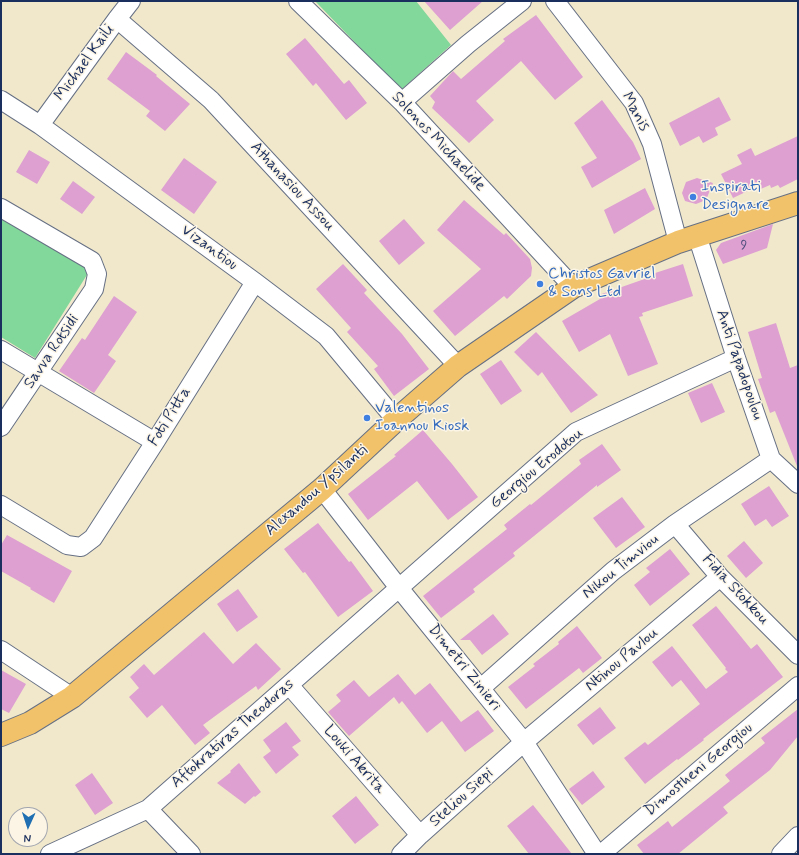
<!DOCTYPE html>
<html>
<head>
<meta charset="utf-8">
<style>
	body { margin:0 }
	#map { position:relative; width:799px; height:855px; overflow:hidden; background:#f1e8cc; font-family:Mynerve,sans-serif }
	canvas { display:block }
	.frame { position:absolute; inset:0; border:2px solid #1b2f5e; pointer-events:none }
	.north { position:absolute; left:8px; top:807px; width:40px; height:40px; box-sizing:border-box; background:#fcf5e5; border:1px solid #a2a6af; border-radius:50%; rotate:183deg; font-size:11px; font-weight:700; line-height:16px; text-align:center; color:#1b2f5e }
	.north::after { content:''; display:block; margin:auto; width:14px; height:18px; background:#1f6fb2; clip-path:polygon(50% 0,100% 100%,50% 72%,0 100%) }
</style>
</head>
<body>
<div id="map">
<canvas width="799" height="855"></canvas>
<div class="frame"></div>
<div class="north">N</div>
</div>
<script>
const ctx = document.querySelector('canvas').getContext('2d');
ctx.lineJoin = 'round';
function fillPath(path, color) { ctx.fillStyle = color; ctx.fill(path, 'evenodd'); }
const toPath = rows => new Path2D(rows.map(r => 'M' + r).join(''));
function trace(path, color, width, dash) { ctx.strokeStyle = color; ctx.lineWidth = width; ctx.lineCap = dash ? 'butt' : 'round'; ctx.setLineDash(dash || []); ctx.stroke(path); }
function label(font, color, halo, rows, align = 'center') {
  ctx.font = font + ' Mynerve,sans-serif'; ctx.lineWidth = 3; ctx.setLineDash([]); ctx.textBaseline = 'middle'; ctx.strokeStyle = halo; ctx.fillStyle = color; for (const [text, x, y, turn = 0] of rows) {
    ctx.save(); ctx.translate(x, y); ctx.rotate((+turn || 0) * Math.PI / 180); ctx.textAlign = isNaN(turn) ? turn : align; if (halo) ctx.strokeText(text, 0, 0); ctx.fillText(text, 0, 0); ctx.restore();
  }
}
const green = toPath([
	[315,1,416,1,451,45,401,90],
	[1,219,90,270,35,358,1,337]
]);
const building = toPath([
	[424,1,483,1,450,30],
	[536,15,583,77,555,100,521,61,476,101,494,120,469,143,432,108,435,102,430,96,453,71,461,79,505,41,503,39],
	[305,38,344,84,349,80,367,103,346,120,316,83,313,86,286,54],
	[126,52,157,75,156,76,190,104,165,131,146,116,150,111,107,79],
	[719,97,731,120,715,128,718,135,703,143,699,136,680,146,669,123],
	[602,100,633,142,641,159,592,188,581,167,597,158,574,123],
	[798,136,798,179,780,188,778,185,771,188,770,185,756,191,754,188,733,198,721,174,742,164,737,155,751,148,755,156],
	[29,150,50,162,37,184,16,172],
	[184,158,217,182,194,214,161,190],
	[697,178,713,183,706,200,696,204,685,201,682,193,686,182],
	[73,181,95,197,82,214,60,199],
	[645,188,655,209,614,234,604,210],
	[464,200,504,235,506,233,530,259,532,268,531,276,507,299,504,296,455,336,433,311,481,269,437,230],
	[404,219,425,243,399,265,379,241],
	[773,224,767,248,723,264,716,250,721,243],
	[343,264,367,290,364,293,402,334,429,369,394,396,374,369,378,366,347,332,351,328,316,289],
	[683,264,693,296,642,313,643,316,639,317,658,364,628,376,610,334,579,352,562,321,600,299,599,295,653,276,652,274],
	[114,296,137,312,108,355,116,361,94,393,59,371,82,338,85,340],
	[776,323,790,368,798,365,798,466,797,466,775,411,770,413,758,379,762,378,748,332],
	[536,332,598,395,571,413,542,372,538,376,514,352],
	[501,360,522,391,501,405,480,374],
	[712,383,725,412,701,423,688,393],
	[423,430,452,464,478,497,448,520,417,481,368,520,348,494,396,456,394,455],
	[602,444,621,470,597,487,597,485,513,553,515,556,473,589,475,592,441,618,423,596,507,529,504,525,530,504,531,505,581,464,579,460],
	[769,486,789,516,772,527,766,519,755,526,741,504],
	[622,497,645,527,616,548,593,518],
	[318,523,349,562,351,561,373,591,338,617,305,572,303,573,284,549],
	[7,535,72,571,54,603,30,589,31,588,1,571,1,545],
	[744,541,763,563,746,578,727,556],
	[670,549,690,574,650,606,634,585,650,572,646,568],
	[238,589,258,617,237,632,217,604],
	[716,606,751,649,757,644,783,677,703,739,704,740,678,760,677,759,645,784,624,758,645,742,648,745,700,704,681,680,672,687,652,662,672,646,706,689,728,672,725,669,726,668,692,625],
	[493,614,509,634,482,655,470,640,460,640],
	[577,626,602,658,583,673,579,668,526,709,508,687,535,666,533,664,559,644,558,642],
	[204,632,233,664,256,643,281,669,258,690,256,686,203,725,210,733,195,745,162,705,147,718,129,697,139,688,130,677,144,664,154,675],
	[1,670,26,684,9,713,1,709],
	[398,674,415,695,430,683,461,722,478,710,494,731,465,752,442,721,427,733,402,701,399,704,394,697,349,736,328,712,341,701,336,695,354,680,369,697],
	[600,707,616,728,593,745,577,725],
	[798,709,798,736,770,770,723,807,728,813,678,854,644,854,637,845,668,821,672,827,730,781,725,775,765,743,761,738],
	[286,722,301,741,292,747,299,755,276,774,263,757,271,751,263,740],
	[239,763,261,792,255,797,254,796,245,804,217,783,231,772,230,771],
	[593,771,605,787,582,805,569,789],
	[92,773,113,803,95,815,75,785],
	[356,796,379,825,355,844,332,816],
	[533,805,549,825,572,854,529,854,507,826]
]);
const minor = toPath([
	[298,1,402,102,573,287],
	[555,1,634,103,652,144,678,242],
	[117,19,211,100,458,366],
	[1,100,40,125,255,282,326,336,396,420],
	[402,102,468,44,522,1],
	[40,125,117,19,131,1],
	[1,208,92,261,97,274,94,289,1,427],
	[697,235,736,358,771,459,798,484],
	[1,350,155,442],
	[322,489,399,588,524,742,597,854],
	[1,505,67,545,81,547,93,538,155,442,255,282],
	[675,524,720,577,798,655],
	[1,650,72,697],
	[289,685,420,835],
	[481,688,613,571,675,524,771,459],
	[148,809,191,854],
	[50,854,148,809,576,432,736,358],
	[401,854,420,835,524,742,720,577],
	[601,854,798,686],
	[781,854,798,836]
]);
const major = toPath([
	[1,735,30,723,72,697,322,489,396,420,458,366,573,287,678,242,798,203]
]);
const markers = [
	[693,197,4,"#3f7fe0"],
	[540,284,4,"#3f7fe0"],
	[367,418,4,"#3f7fe0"]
];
const numberNames = [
	["9",744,246]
];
const streetNames = [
	["Michael Kaili",85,63,-54],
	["Manis",635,112,61],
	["Solonos Michaelide",438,142,47],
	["Athanasiou Assou",292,187,47],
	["Vizantiou",209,248,36],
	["Savva Rotsidi",52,352,-56],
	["Anti Papadopoulou",739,365,71],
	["Foti Pitta",170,417,-58],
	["Georgiou Erodotou",537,469,-40],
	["Alexandou Ypsilanti",317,491,-41],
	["Nikou Timviou",621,567,-39],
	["Fidia Stokkou",735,590,47],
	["Ntinou Pavlou",622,660,-40],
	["Dimetri Zinieri",464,668,51],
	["Aftokratiras Theodoras",233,734,-41],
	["Louki Akrita",354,760,49],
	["Dimostheni Georgiou",699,770,-40],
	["Steliou Siepi",462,798,-42]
];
const shopNames = [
	["Inspirati",701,188],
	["Designare",701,206],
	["Christos Gavriel",548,275],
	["& Sons Ltd",548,293],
	["Valentinos",375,409],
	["Ioannou Kiosk",375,427]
];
fillPath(green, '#82d79a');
fillPath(building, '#dda0d0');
trace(minor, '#667084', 20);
trace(major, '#667084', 24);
trace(minor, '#fff', 18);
trace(major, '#f2c26a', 22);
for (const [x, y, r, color] of markers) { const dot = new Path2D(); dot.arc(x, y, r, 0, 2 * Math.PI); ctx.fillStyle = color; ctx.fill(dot); trace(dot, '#fcf5e5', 1.5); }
label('14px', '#4c4b7a', null, numberNames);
label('16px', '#1b2f5e', '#fcf5e5', streetNames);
label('16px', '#366cbe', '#fcf5e5', shopNames, 'left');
</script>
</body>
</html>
